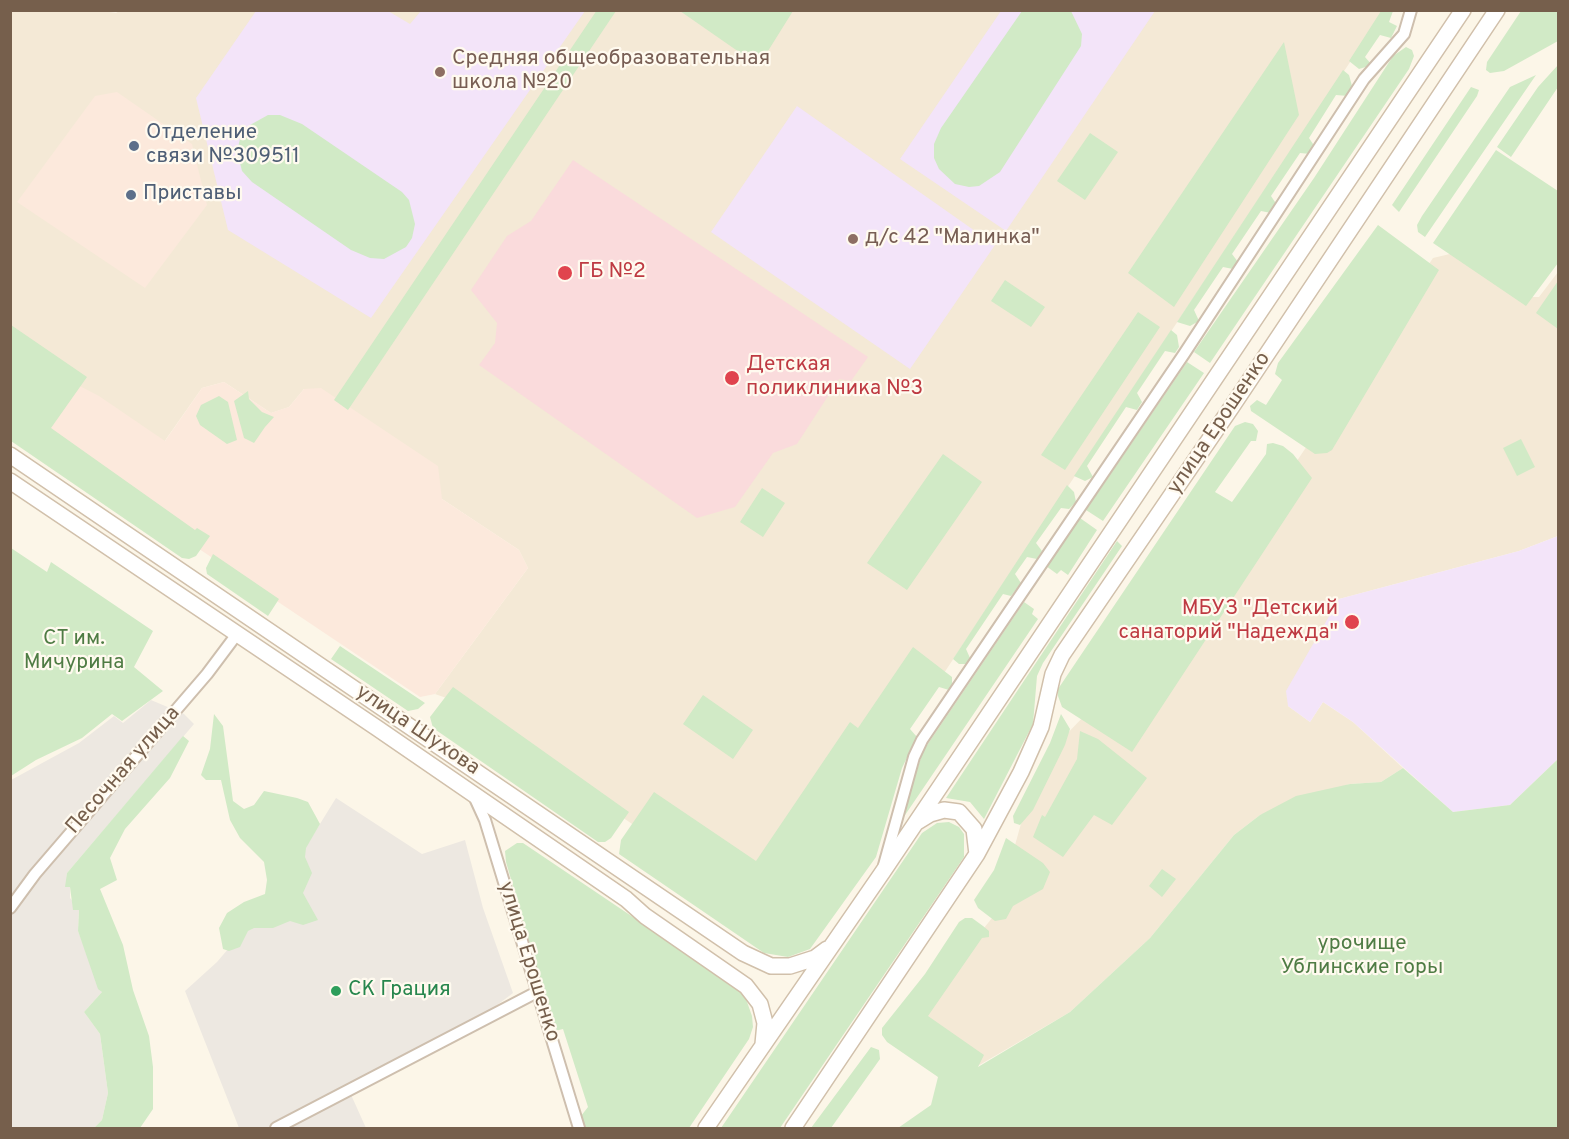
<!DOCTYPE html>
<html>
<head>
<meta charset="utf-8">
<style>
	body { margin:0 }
	#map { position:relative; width:1569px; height:1139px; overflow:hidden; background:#fcf6e8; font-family:Overpass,sans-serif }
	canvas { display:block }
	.frame { position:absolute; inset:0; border:12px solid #765f4c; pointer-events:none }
</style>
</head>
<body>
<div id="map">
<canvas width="1569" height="1139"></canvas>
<div class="frame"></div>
</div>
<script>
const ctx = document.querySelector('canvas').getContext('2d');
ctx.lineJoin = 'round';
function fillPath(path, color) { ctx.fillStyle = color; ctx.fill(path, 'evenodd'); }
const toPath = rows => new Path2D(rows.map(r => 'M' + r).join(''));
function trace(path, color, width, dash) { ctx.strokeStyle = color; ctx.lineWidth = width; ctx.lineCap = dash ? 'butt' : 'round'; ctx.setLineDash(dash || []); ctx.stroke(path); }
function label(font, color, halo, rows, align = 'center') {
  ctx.font = font + ' Overpass,sans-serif'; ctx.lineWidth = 4.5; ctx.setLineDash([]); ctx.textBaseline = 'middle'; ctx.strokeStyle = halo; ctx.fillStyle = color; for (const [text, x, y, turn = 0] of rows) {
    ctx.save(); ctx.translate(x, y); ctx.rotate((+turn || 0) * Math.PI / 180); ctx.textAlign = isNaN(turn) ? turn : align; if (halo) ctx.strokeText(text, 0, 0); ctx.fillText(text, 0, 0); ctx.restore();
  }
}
const residential = toPath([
	[96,10,116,13,121,10,1384,11,944,673,753,908,455,701,435,694,528,568,519,550,442,499,304,389,289,407,271,413,224,382,202,388,164,442,11,388,10,11],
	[1454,253,1522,297,1539,297,1558,272,1558,536,1519,551,1339,599,1288,706,1310,722,1323,702,1353,722,1403,768,1381,782,1350,784,1260,815,1234,835,1150,938,1070,1012,976,1067,919,1020,928,998,996,913,1024,813,1058,743,1089,711,1132,707,1433,258]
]);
const commercial = toPath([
	[117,92,192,144,207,205,145,288,17,202,95,96],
	[68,380,99,396,165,441,202,388,224,382,271,413,289,407,304,389,321,388,438,466,442,499,519,550,528,568,435,694,420,697,35,439]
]);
const industrial = toPath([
	[151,700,184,714,194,724,67,873,66,887,70,887,70,898,79,910,78,931,102,992,84,1012,100,1034,108,1093,102,1120,94,1128,11,1128,11,780,79,743,114,716,123,723],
	[336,798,422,854,465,840,483,908,513,993,476,1021,354,1085,352,1097,366,1128,239,1128,185,991,217,962,281,887]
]);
const education = toPath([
	[256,11,388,11,410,24,421,11,585,11,371,318,228,230,196,98],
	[1001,11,1155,11,1006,231,900,159],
	[797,106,995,245,910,369,711,232],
	[1558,536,1558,759,1510,805,1453,812,1353,722,1323,702,1310,722,1288,706,1286,691,1339,599,1519,551]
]);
const medical = toPath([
	[573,160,868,357,851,381,839,379,797,444,773,453,735,507,697,518,479,365,495,343,497,323,471,290,507,236,531,221]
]);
const green = toPath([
	[597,10,616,11,348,410,334,400],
	[680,11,793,11,768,51,761,59,752,61],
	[1022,11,1071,11,1082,34,1081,46,1000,172,979,186,969,187,955,184,939,169,934,158,934,144,941,128],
	[1381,11,1393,11,1389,22,1397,26,1391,38,1380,35,1365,57,1372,65,1359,69,1349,61],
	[1521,11,1558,11,1558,41,1504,71,1490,73,1486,70,1487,62],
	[1284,42,1299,115,1174,307,1128,273],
	[1406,47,1412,50,1414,56,1409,69,1210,363,1194,352,1314,178,1393,56],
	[1558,65,1558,87,1511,157,1497,147,1538,87],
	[1343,70,1349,75,1352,86,1348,96,1336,95,1309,138,1315,147,1310,154,1300,153,1271,196,1277,205,1271,213,1261,211,1232,254,1238,262,1233,269,1223,267,1194,310,1199,321,1190,326,1177,322],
	[1536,75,1425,237,1418,232,1417,225,1422,216,1510,87],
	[1471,87,1479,90,1477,96,1399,212,1392,205],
	[268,115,280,115,302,124,402,192,409,200,415,224,412,238,406,247,384,259,370,258,351,250,252,182,242,171,237,151,240,139,250,125],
	[1090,133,1118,152,1085,200,1057,181],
	[1496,150,1558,191,1558,263,1526,306,1433,243],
	[1378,225,1439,270,1332,450,1327,453,1315,454,1251,411,1250,406,1257,400,1266,405,1282,380,1275,374,1278,363],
	[1005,280,1045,307,1031,327,991,301],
	[1558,281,1558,329,1536,313],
	[1138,312,1160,327,1065,470,1041,455],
	[11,325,87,377,51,428,195,530,197,528,210,536,196,556,189,559,182,558,11,441],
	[1171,330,1177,335,1179,347,1175,353,1165,351,1137,393,1142,402,1137,410,1126,407,1087,466,1093,477,1085,481,1074,476],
	[1187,362,1204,373,1103,521,1086,510],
	[248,391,249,399,262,412,274,417,265,427,254,443,244,438,234,401],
	[219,396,228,402,237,440,227,444,200,425,196,416,201,405],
	[1245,422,1253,424,1258,431,1256,441,1251,441,1215,492,1232,502,1266,454,1267,444,1273,443,1283,446,1293,454,1312,478,1132,752,1062,707,1058,696,1058,689,1235,426],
	[1521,439,1535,467,1517,476,1503,448],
	[943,454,982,482,907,590,867,563],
	[1067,485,1074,492,1076,502,1069,509,1061,508,1036,543,1042,551,1037,559,1027,557,1015,574,1021,583,1011,596,1003,594,966,649,970,658,966,664,959,664,953,659],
	[762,488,785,503,763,537,740,522],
	[1080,518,1097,530,1068,575,1061,570,1057,574,1046,566],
	[1117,541,1122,546,1043,663,1037,676,1033,724,984,819,970,802,946,798],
	[11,548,47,572,51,562,153,631,134,667,163,691,122,721,112,714,82,738,36,760,11,776],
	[213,554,279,599,268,616,207,574,206,568],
	[1024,602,1034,609,1032,614,1038,619,901,821,923,751],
	[340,646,425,703,418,709,408,711,331,659],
	[913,647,952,677,952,684,949,690,939,687,910,729,917,737,902,768,876,857,810,949,788,957,764,953,619,854,621,840,654,792,756,861,850,722,858,728],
	[453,687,629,812,611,838,605,842,598,842,433,728,430,717],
	[703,695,753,730,733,759,683,724],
	[214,714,223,726,233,801,244,809,254,805,264,791,297,798,308,802,320,824,306,848,305,857,312,873,303,893,318,920,303,925,290,921,273,928,254,928,248,931,240,947,229,951,223,949,219,928,227,913,244,902,265,894,267,880,264,862,240,838,230,820,221,780,206,780,201,775,210,749],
	[1061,714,1070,729,1065,745,1033,810,1020,825,1014,823,1013,816,1050,743],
	[1080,731,1098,739,1147,778,1112,825,1094,815,1063,857,1033,837,1042,815,1045,817,1077,759],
	[183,736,189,741,170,778,125,829,110,858,117,880,100,889,123,945,133,990,149,1036,153,1067,153,1109,140,1128,94,1128,102,1120,108,1093,100,1034,84,1012,102,992,98,989,78,931,79,910,73,910,70,887,65,887,67,873],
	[1558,759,1558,1128,898,1128,931,1105,938,1077,887,1042,882,1035,882,1028,925,974,959,922,965,918,972,918,983,926,989,931,989,937,982,938,928,1016,984,1055,978,1067,1070,1012,1150,938,1234,835,1260,815,1296,796,1350,784,1381,782,1403,768,1453,812,1510,805],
	[949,822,959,827,964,834,964,857,780,1128,721,1128,922,833,937,823],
	[1006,838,1043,863,1050,872,1043,889,1013,906,1006,919,995,921,978,908,974,900,994,870],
	[517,843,523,843,719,975,740,990,746,999,752,1016,753,1027,749,1039,689,1128,585,1128,581,1116,588,1107,563,1029,555,1031,506,862,505,851],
	[1162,869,1176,879,1162,897,1149,886],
	[871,1047,879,1050,880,1059,831,1128,811,1128]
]);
const minor = toPath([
	[474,796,485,820,579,1128],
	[884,865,914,757,922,740,1184,354,1364,79,1404,34,1411,10],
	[10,908,35,874,207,674,237,634],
	[276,1128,537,992]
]);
const secondary = toPath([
	[10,455,743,953,771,966,790,966,815,958,827,949],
	[10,481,377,728,626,899,645,916,746,986,760,1004,765,1023,763,1044],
	[917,822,930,814,944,810,959,812,974,829,977,854],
	[706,1128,882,873,1463,10],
	[793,1128,977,854,1021,772,1041,727,1053,674,1062,655,1231,408,1497,10]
]);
const markers = [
	[440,72,6,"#8d6e63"],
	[134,146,6,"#5c6f8a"],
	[131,195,6,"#5c6f8a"],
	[853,239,6,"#8d6e63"],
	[565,273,8,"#e0444e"],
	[732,378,8,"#e0444e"],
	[1352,622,8,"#e0444e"],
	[336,991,6,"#2e9e5b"]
];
const educationNames = [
	["Средняя общеобразовательная",452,60],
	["школа №20",452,84],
	["д/с 42 \"Малинка\"",865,239]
];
const serviceNames = [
	["Отделение",146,134],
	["связи №309511",146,158],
	["Приставы",143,195]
];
const healthNames = [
	["ГБ №2",578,273],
	["Детская",746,366],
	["поликлиника №3",746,390],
	["МБУЗ \"Детский",1338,610,"right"],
	["санаторий \"Надежда\"",1338,634,"right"]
];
const streetNames = [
	["улица Ерошенко",1220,424,-56],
	["улица Шухова",417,731,34],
	["Песочная улица",124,771,-49],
	["улица Ерошенко",528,962,73]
];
const parkNames = [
	["СТ им.",74,640],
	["Мичурина",74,664],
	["урочище",1362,945],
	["Ублинские горы",1362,969]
];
const leisureNames = [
	["СК Грация",348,991]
];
fillPath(residential, '#f4e9d6');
fillPath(commercial, '#fce9dc');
fillPath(industrial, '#ede8e1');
fillPath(education, '#f3e4f9');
fillPath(medical, '#fadbdc');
fillPath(green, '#d1eac6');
trace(minor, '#cebfae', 14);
trace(secondary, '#d1c0ab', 18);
trace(minor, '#fff', 10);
trace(secondary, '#fff', 15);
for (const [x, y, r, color] of markers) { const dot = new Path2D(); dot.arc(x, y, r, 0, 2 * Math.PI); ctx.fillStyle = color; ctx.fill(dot); trace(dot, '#fffaef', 2); }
label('21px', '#785e54', '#fffaef', educationNames, 'left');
label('21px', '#4e5e75', '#fffaef', serviceNames, 'left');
label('21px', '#be3a42', '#fffaef', healthNames, 'left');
label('21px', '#765f4c', '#fffaef', streetNames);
label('21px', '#4f7c44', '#fffaef', parkNames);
label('21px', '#27864d', '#fffaef', leisureNames, 'left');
</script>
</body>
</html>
